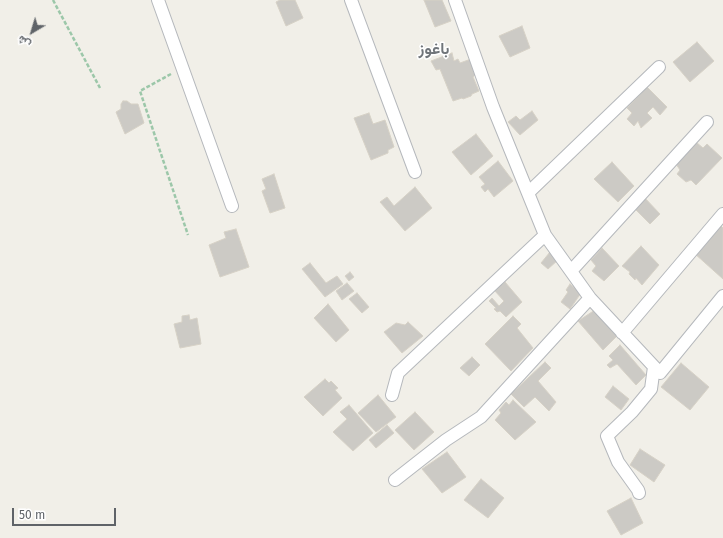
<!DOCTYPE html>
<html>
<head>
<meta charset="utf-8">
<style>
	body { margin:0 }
	#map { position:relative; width:723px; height:538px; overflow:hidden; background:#f1efe8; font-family:"Fira Sans",Vazirmatn,sans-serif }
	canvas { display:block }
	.north { position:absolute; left:12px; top:12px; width:40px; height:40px; -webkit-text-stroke:3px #fff; paint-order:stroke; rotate:218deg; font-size:11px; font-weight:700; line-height:16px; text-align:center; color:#5f6368 }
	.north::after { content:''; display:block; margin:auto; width:14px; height:18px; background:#5f6368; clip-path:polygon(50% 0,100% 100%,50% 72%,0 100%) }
	.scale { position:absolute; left:12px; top:508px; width:104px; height:18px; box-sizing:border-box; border:2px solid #5f6368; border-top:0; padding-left:5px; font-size:12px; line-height:14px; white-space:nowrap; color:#5f6368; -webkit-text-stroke:3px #fff; paint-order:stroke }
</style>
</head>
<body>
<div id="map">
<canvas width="723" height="538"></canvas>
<div class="north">ش</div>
<div class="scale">50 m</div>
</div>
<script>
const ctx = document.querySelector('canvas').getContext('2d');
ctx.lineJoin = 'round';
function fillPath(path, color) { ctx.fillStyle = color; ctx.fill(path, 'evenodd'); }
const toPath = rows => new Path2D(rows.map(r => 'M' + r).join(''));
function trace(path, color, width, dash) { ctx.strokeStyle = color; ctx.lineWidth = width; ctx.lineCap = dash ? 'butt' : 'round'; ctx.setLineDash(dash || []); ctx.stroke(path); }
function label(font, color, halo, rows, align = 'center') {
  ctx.font = font + ' "Fira Sans",Vazirmatn,sans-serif'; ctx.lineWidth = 3; ctx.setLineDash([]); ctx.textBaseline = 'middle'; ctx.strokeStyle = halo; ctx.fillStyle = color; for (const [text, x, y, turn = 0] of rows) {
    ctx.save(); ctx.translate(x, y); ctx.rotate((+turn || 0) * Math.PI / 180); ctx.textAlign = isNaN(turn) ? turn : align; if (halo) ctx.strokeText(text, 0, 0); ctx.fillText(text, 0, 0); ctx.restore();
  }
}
const building = toPath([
	[280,0,295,0,303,18,286,26,276,2,280,0],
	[424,0,442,0,451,21,435,27,424,0],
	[522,26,530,48,510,57,499,36,522,26],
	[697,42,714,61,690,82,673,62,697,42],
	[452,53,454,61,458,59,460,63,471,59,475,75,473,77,479,91,472,94,471,96,463,99,462,98,453,101,440,69,436,70,431,61,452,53],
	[647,87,667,107,660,115,653,107,647,113,652,118,641,128,638,121,634,126,627,119,632,113,627,108,647,87],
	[123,101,127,101,131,104,138,104,144,123,125,134,116,112,121,109,121,104,123,101],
	[532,111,538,120,520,135,508,122,516,116,520,120,532,111],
	[369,113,373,124,385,120,394,147,388,150,388,153,371,160,354,118,369,113],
	[476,134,493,156,471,175,452,152,476,134],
	[696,142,703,148,707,144,722,158,696,185,691,180,686,182,677,174,680,170,676,164,696,142],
	[498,161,513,181,494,197,488,189,485,192,481,187,485,184,479,177,498,161],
	[612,162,634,186,618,202,594,179,612,162],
	[274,174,285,208,270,213,262,191,266,189,262,179,274,174],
	[415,187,432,208,405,231,380,202,387,197,394,206,415,187],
	[643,196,660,214,650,224,632,206,643,196],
	[720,225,723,228,723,279,694,253,720,225],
	[236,229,249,267,220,277,209,245,226,238,224,232,236,229],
	[641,246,659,265,642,285,636,278,635,280,629,274,630,272,622,266,641,246],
	[602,248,619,266,604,281,592,271,596,266,591,260,602,248],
	[550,252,558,260,548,269,541,263,550,252],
	[310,263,326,283,337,276,343,284,325,297,302,269,310,263],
	[350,272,354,277,349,281,345,276,350,272],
	[505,282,522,302,506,317,500,311,497,312,494,309,496,308,489,301,492,298,499,306,504,301,494,290,505,282],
	[347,283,354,291,342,300,336,291,347,283],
	[570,284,581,293,570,309,561,302,568,292,566,290,570,284],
	[357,293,369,307,362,313,349,299,357,293],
	[328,304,349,330,336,342,314,318,328,304],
	[595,310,619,334,603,350,578,321,595,310],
	[189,315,190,320,197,318,201,344,180,348,174,324,182,322,182,316,189,315],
	[513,316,521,324,517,328,533,348,511,371,485,344,513,316],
	[408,322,423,336,402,353,384,332,396,323,405,325,408,322],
	[620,345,646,375,636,385,617,364,610,368,607,365,613,360,609,356,620,345],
	[472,357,480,365,469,376,460,368,472,357],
	[545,362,551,368,538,381,556,402,549,411,535,397,524,407,511,394,545,362],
	[681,363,709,387,690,410,661,387,681,363],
	[325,379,329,383,331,381,338,388,335,390,342,398,323,416,304,397,325,379],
	[613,386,629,399,621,410,605,397,613,386],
	[378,395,396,417,376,432,358,413,378,395],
	[513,400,536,422,515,440,495,420,501,413,499,410,506,402,509,405,513,400],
	[349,405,373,433,353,451,333,432,347,419,340,412,349,405],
	[415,412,434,432,414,450,395,430,415,412],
	[387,425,394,433,376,448,369,440,387,425],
	[640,449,665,465,654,482,630,465,640,449],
	[447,452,466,477,442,493,422,469,447,452],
	[481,479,504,498,488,518,464,500,481,479],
	[631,498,643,523,621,535,607,511,631,498]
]);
const path = toPath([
	[53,0,100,88],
	[171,74,140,91,188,235]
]);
const street = toPath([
	[158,0,232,206],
	[351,0,415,172],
	[528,193,659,67],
	[571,271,707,122],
	[590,298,660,373,723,296],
	[622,333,723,214],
	[392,395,398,373,545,235],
	[395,480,446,440,481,417,590,298,545,235,493,107,455,0],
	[639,493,638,490,618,462,607,436,632,412,651,389,654,367]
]);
const quarterNames = [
	["باغوز",434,50]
];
fillPath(building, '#cccac5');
trace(building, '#d6d1c6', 1);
trace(street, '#b5b8bc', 14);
trace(path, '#9cc7a9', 2.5, [4, 2]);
trace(street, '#fff', 12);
label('bold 16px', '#70757a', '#fff', quarterNames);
</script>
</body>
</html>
